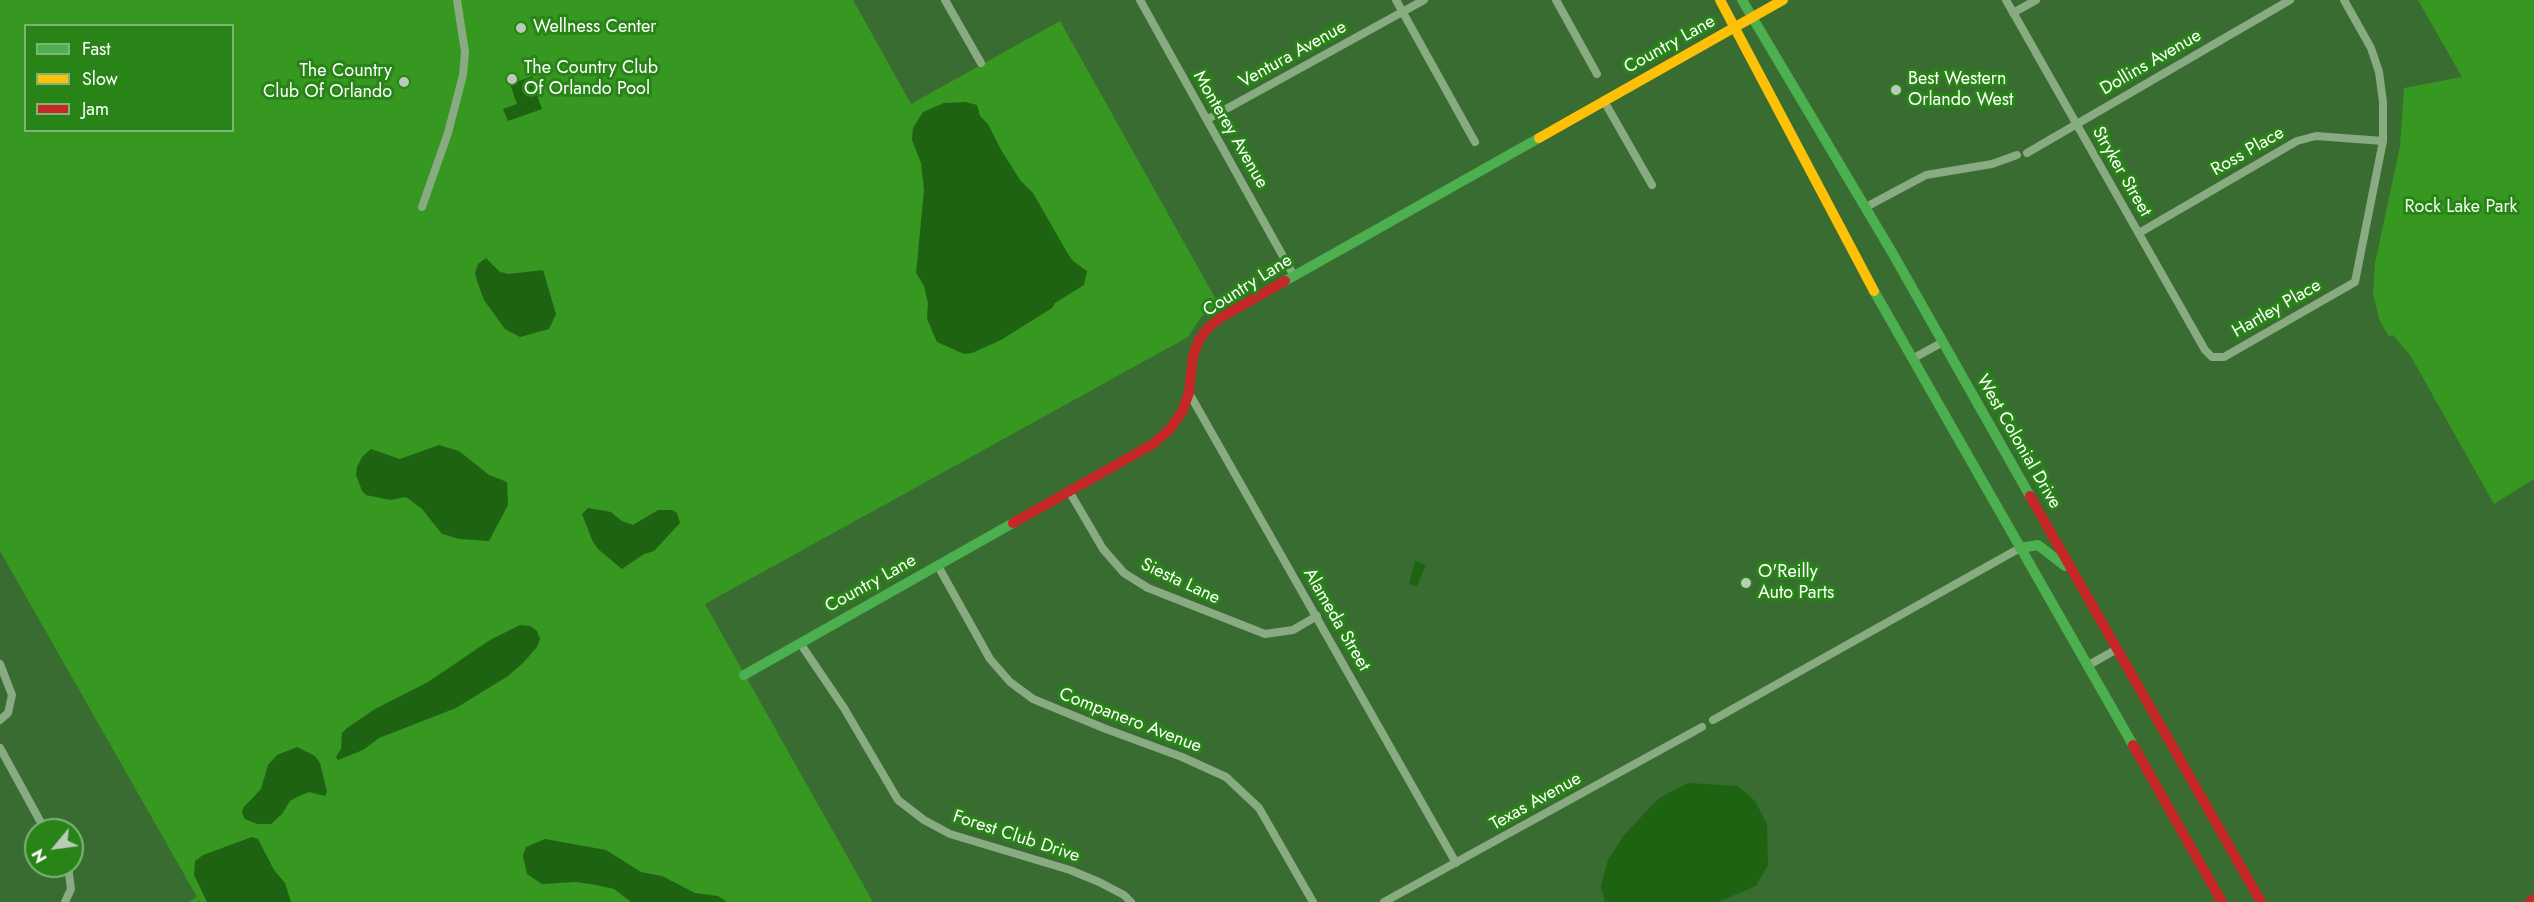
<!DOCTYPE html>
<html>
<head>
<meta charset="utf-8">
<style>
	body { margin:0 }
	#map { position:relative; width:2534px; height:902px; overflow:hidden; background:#396c30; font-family:Jost,sans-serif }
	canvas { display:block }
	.legend { position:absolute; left:24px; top:24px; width:210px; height:108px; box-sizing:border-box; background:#288417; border:2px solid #7eb574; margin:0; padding:8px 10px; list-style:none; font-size:18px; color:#fff }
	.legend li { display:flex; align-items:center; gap:12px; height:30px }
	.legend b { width:30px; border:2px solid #7eb574 }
	.north { position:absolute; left:24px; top:818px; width:60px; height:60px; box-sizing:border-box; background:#288417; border:2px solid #7eb574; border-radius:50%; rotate:241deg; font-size:16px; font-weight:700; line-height:24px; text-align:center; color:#fff }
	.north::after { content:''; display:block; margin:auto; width:21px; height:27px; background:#baccb7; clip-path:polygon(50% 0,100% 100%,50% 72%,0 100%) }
</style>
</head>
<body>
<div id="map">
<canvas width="2534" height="902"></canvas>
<ul class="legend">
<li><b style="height:8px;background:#4caf50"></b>Fast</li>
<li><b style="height:8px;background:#ffc107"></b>Slow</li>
<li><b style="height:8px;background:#c62828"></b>Jam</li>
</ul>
<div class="north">N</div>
</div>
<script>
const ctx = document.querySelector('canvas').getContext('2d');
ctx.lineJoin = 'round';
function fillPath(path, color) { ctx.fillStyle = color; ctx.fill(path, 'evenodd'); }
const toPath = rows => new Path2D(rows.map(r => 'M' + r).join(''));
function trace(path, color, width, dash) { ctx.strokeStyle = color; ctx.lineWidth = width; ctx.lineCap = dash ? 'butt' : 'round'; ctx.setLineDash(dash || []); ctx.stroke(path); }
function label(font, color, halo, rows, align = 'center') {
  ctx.font = font + ' Jost,sans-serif'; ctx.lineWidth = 6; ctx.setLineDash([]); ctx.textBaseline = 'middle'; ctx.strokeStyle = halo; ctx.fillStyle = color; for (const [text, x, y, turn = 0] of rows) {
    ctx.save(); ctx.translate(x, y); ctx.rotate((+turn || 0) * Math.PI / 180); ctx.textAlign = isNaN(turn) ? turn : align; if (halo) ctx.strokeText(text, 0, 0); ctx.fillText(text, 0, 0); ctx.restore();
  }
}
const green = toPath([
	[0,0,853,0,911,104,1060,21,1218,303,1201,317,1188,337,705,604,873,902,200,902,198,899,198,902,189,902,197,897,0,551],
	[26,26,232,26,232,130,26,130],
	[2418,0,2534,0,2534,479,2494,504,2410,355,2393,335,2389,337,2379,319,2373,293,2375,263,2400,146,2404,88,2462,77]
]);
const water = toPath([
	[533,76,532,80,542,109,508,121,503,109,517,104,510,84],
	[965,102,977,105,980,116,988,124,1000,148,1020,180,1033,193,1068,254,1073,261,1087,271,1084,285,1055,303,1052,308,1001,340,972,353,964,354,937,342,927,319,928,303,924,286,916,273,924,190,921,163,912,140,913,128,923,112,944,103],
	[486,258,500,272,509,274,543,270,556,314,549,329,520,337,505,329,484,300,477,281,475,273,478,264],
	[439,445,459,451,489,475,507,482,508,505,489,541,460,539,442,534,422,509,406,497,390,500,366,495,362,491,356,475,357,467,362,457,371,449,400,459],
	[588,508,611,512,622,521,633,525,658,510,672,510,677,513,680,523,654,551,644,554,622,569,598,549,592,540,582,514],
	[1415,561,1426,565,1417,586,1409,584],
	[520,625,530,626,537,631,540,639,537,647,524,662,508,676,456,708,379,738,363,750,338,760,336,757,341,749,342,733,347,728,375,709,428,682,490,640],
	[297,747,315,756,320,763,327,792,325,796,309,792,299,796,290,801,282,814,271,824,257,824,245,819,242,813,243,808,261,789,268,765,277,755],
	[1688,783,1738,786,1755,801,1767,824,1768,865,1756,886,1718,902,1605,902,1601,886,1608,860,1624,835,1659,798],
	[252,837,258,839,274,870,285,883,291,902,207,902,194,875,195,861,203,855],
	[545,839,606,850,641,872,662,876,695,893,718,896,727,902,631,902,614,889,591,884,576,882,542,884,527,874,523,856,526,847]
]);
const street = toPath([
	[945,0,981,63],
	[1140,0,1294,276],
	[1396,0,1475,142],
	[1556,0,1597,74],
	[2006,0,2205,350,2212,357,2224,357,2355,282,2383,141,2383,102,2379,72,2371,48,2344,0],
	[2013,13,2036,0],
	[1604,101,1652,185],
	[1208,119,1424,0],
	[2027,153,2290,0],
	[422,207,448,133,463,75,465,52,457,0],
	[1866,207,1926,175,1992,164,2017,155],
	[2139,233,2297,141,2316,136,2383,141],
	[1912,359,1943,342],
	[1189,393,1456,863],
	[1069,491,1103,549,1124,573,1148,588,1265,634,1293,630,1317,616],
	[938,566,990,659,1010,682,1033,699,1106,729,1182,757,1226,777,1259,808,1313,902],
	[800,643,844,708,898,800,924,820,950,834,1070,870,1099,882,1124,895,1131,902],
	[0,664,12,695,8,713,0,720],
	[2087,666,2117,649],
	[1713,720,2020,548],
	[0,748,45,830],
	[65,902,71,889,68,866],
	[1384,902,1702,727]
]);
const fast = toPath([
	[1742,0,1893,254,2030,496],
	[1285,281,1539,138],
	[1874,291,2133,745],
	[2020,548,2038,545,2065,566],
	[744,675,1013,523]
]);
const slow = toPath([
	[1720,0,1874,291],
	[1539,138,1783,0]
]);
const jam = toPath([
	[2030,496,2261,902],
	[1013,523,1153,444,1169,430,1182,412,1189,393,1193,356,1199,340,1208,328,1220,318,1285,281],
	[2133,745,2222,902],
	[2530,902,2534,899]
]);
const markers = [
	[521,28,6,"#baccb7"],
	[512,79,6,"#baccb7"],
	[404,82,6,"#baccb7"],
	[1896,90,6,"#baccb7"],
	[1746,583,6,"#baccb7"]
];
const poiNames = [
	["Wellness Center",533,28],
	["The Country Club",524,69],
	["Of Orlando Pool",524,90],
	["The Country",392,72,"right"],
	["Club Of Orlando",392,93,"right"],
	["Best Western",1908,80],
	["Orlando West",1908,101],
	["O'Reilly",1758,573],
	["Auto Parts",1758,594]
];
const streetNames = [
	["Country Lane",1670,45,-29],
	["Ventura Avenue",1293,55,-29],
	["Dollins Avenue",2151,63,-30],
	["Monterey Avenue",1230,130,60],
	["Ross Place",2248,152,-30],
	["Stryker Street",2121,172,60],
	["Country Lane",1248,286,-32],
	["Hartley Place",2277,309,-30],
	["West Colonial Drive",2018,442,60],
	["Siesta Lane",1180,582,25],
	["Country Lane",871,584,-29],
	["Alameda Street",1336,620,60],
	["Companero Avenue",1130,721,21],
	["Texas Avenue",1536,802,-29],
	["Forest Club Drive",1016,837,18]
];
const parkNames = [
	["Rock Lake Park",2461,208]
];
fillPath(green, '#369721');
fillPath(water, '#1e6312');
trace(street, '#89ab82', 8);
trace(fast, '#4caf50', 10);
trace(slow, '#ffc107', 10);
trace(jam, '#c62828', 10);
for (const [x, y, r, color] of markers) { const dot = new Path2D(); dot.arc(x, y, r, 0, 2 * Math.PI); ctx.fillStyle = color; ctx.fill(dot); trace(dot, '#288417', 2); }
label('18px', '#fff', '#288417', poiNames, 'left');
label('18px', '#fff', '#288417', streetNames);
label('18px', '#edfde9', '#288417', parkNames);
</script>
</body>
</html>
